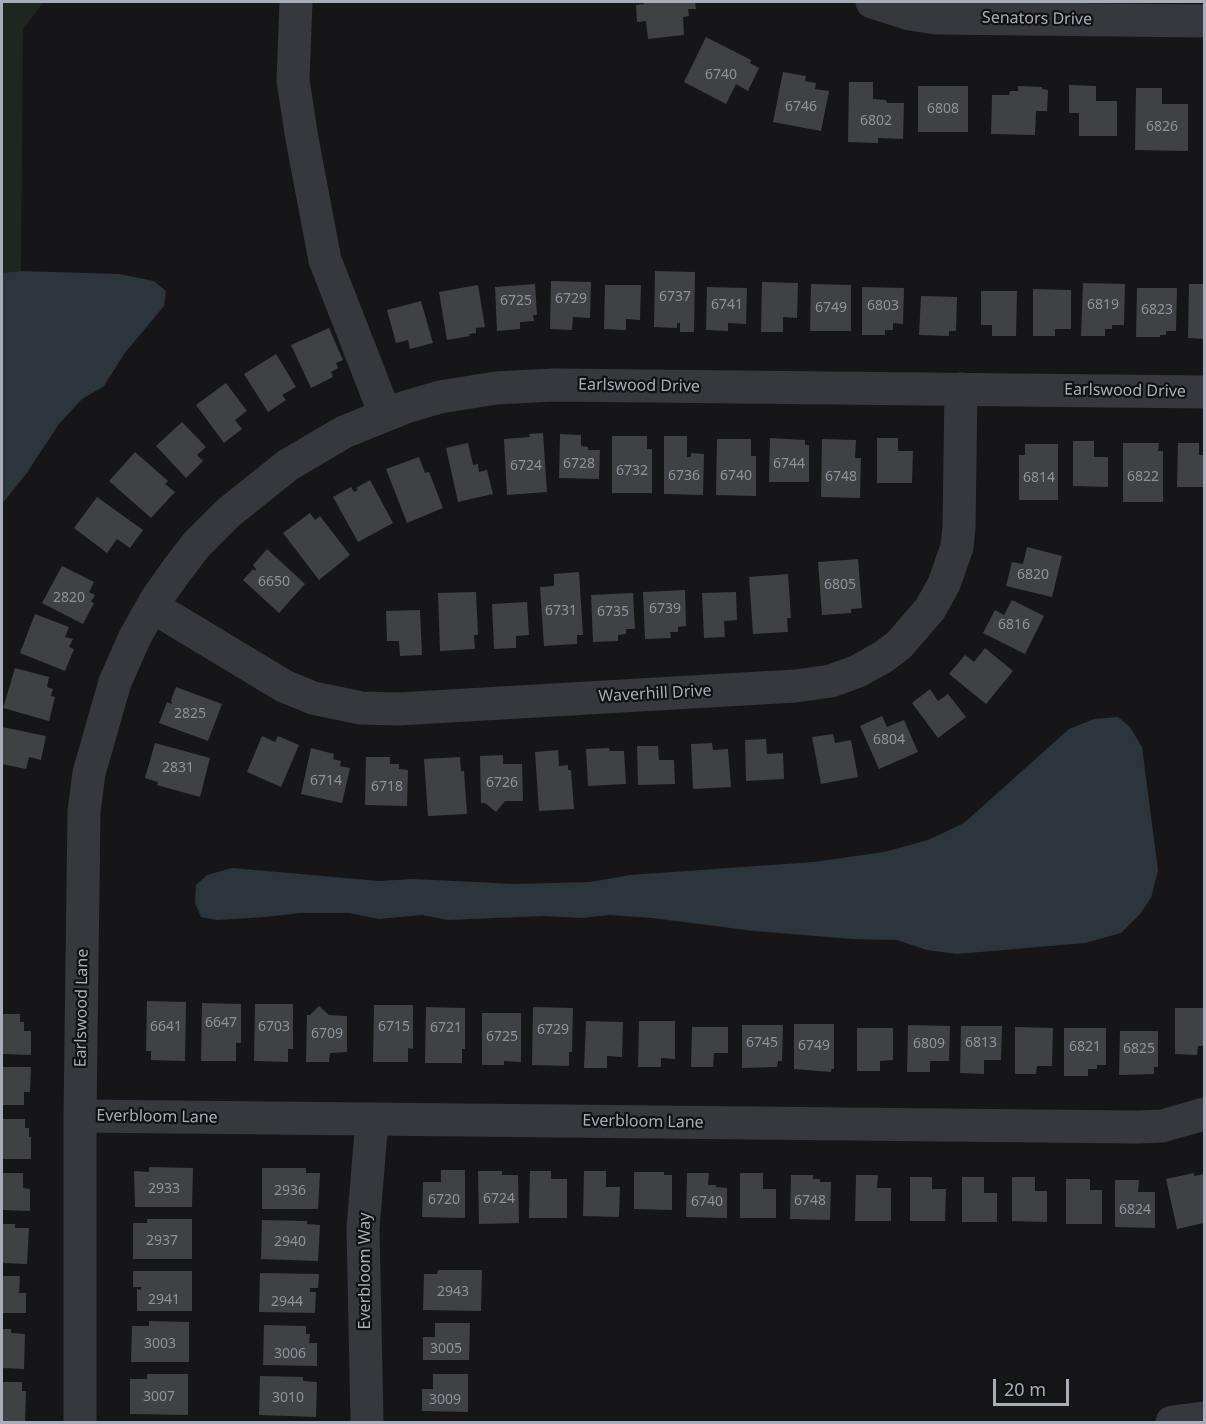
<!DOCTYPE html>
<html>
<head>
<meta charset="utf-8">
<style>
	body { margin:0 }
	#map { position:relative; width:1206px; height:1424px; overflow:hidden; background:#161618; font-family:"Noto Sans",sans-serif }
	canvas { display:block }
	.frame { position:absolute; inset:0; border:3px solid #a8adb8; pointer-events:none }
	.scale { position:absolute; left:993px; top:1379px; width:76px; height:27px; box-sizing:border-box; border:3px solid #a8adb8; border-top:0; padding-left:8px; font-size:18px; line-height:21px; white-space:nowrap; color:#a8adb8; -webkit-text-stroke:4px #111113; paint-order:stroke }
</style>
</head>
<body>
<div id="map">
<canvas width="1206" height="1424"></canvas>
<div class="frame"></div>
<div class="scale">20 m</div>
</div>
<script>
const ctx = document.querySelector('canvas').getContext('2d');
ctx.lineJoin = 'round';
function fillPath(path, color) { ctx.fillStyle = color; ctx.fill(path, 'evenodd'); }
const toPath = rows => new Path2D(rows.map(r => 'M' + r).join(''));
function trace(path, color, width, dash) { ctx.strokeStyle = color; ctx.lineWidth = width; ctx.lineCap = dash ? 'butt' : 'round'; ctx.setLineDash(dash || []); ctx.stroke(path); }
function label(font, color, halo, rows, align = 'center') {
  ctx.font = font + ' "Noto Sans",sans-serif'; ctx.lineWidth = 4.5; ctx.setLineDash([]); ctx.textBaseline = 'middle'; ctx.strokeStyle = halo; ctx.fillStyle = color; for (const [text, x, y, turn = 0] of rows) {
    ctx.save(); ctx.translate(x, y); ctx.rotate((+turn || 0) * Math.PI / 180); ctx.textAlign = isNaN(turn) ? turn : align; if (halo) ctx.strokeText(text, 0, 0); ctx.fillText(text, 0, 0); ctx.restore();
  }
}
const green = toPath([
	[2,2,44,2,23,29,21,271,2,276]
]);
const water = toPath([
	[21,271,119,274,154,281,166,291,164,306,124,354,104,386,82,399,59,424,26,474,2,504,2,273],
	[1118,717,1130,727,1142,747,1158,870,1151,898,1140,914,1121,933,1085,943,957,954,927,950,897,940,852,939,754,931,652,918,609,915,582,918,544,916,448,920,422,915,379,919,349,913,300,913,266,917,217,920,201,917,195,903,196,885,207,875,232,868,379,881,413,879,515,884,590,882,630,875,814,862,884,852,928,840,964,823,1069,729,1094,719]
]);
const building = toPath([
	[644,2,695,2,696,9,688,9,689,16,683,17,684,35,648,39,646,21,637,22,636,5,644,4],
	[706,37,751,60,750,63,759,68,748,91,736,84,726,104,684,82],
	[783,72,806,76,805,81,816,83,815,89,829,91,821,131,773,122],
	[849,82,873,82,873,99,886,100,887,103,904,103,903,139,878,138,878,143,848,142],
	[1069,85,1096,86,1096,101,1117,101,1117,136,1079,136,1079,113,1069,113],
	[918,86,968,86,968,132,918,132],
	[1018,86,1042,87,1042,89,1048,90,1047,111,1036,111,1035,135,991,134,992,95,1009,95,1010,91,1018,91],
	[1136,88,1162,88,1162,104,1188,104,1188,151,1135,150],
	[655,271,695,272,694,332,680,332,680,323,677,323,677,328,654,327],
	[551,281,591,282,590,318,573,317,572,330,550,329],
	[762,282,798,283,797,318,783,317,783,332,761,332],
	[1083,283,1125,284,1124,325,1112,325,1112,329,1105,329,1105,336,1081,336],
	[535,284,537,315,533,315,534,321,520,322,520,329,497,331,495,287],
	[811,284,851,285,851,331,810,331],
	[1189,284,1204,284,1204,339,1188,338],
	[478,285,485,327,476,328,476,333,469,334,470,336,447,340,439,292],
	[605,285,641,285,640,320,626,319,626,330,604,329],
	[707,287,747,288,746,324,728,323,728,331,706,330],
	[862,287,904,288,903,324,893,323,893,330,885,330,885,335,862,335],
	[1137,288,1177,288,1176,331,1166,331,1166,335,1160,335,1160,337,1136,337],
	[1033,289,1071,290,1071,329,1055,329,1055,336,1033,336],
	[981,291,1017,291,1016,336,992,336,992,325,981,325],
	[921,296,957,297,956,331,949,331,949,336,919,335],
	[421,301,433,343,410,349,408,340,396,343,387,310],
	[329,328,343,360,336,363,338,368,331,372,333,377,311,388,291,345],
	[276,354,296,387,282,395,286,400,268,412,244,374],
	[226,383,247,411,235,420,242,429,224,443,196,405],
	[182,422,206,447,197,455,203,461,186,478,156,446],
	[543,433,547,492,507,495,504,439,530,437,529,434],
	[560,434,581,435,581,446,588,447,588,450,600,450,599,479,559,478],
	[612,436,647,436,647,449,652,449,652,493,612,493],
	[664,436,687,436,687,457,691,457,691,453,704,454,703,495,664,494],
	[770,438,805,440,805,445,809,445,809,482,769,482],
	[877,438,898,438,898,451,913,451,912,483,877,483],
	[717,439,751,439,751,456,756,456,756,496,716,495],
	[822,439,856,440,855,458,861,458,860,498,821,497],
	[1073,441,1094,441,1094,457,1108,457,1108,487,1073,486],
	[468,443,473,465,478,464,479,472,487,470,493,494,458,502,446,448],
	[1123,443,1159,443,1158,451,1163,451,1163,502,1123,502],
	[1178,443,1199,443,1199,455,1204,455,1204,487,1177,487],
	[1025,444,1058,444,1058,500,1019,500,1019,455,1025,455],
	[135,452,168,481,165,484,175,492,151,518,109,481],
	[419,457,425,473,429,472,443,508,407,523,386,469],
	[370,480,393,523,358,542,333,497,351,487,354,492,358,490,356,488],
	[97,497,143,530,130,548,117,539,107,553,74,528],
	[310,513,315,520,320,516,350,555,319,580,283,533],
	[1027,547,1062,556,1052,597,1006,586,1012,562,1023,564],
	[267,549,305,584,279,613,243,580,253,569,255,571,256,569,253,565],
	[858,559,862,608,851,609,851,613,822,615,818,562],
	[62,566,94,582,89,592,95,595,91,602,94,603,83,624,42,603],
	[579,572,583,635,577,635,577,644,544,646,540,587,554,586,554,574],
	[788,574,791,618,787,618,788,632,753,634,749,577],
	[685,590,686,626,678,627,678,632,670,632,671,638,645,639,643,592],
	[476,592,478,635,474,635,475,649,440,651,438,593],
	[736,592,737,620,724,621,725,637,704,638,702,593],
	[633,593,635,629,626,629,626,634,618,635,618,641,593,642,591,595],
	[1012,600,1044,616,1025,654,983,633,995,610,1004,615],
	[527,602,529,635,516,636,516,648,494,649,492,604],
	[420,610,422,655,400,656,399,641,387,641,386,611],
	[35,614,69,627,65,637,73,639,69,647,74,649,65,671,20,653],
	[985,648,1013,671,986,704,949,674,965,655,974,662],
	[15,668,49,677,47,687,53,689,51,696,55,697,49,721,3,708],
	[176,687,222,704,208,741,159,723,167,702,172,704,171,700],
	[930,689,938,701,948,694,966,717,938,738,912,703],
	[882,716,887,727,904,720,918,752,879,769,860,726],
	[2,727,46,736,41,760,29,757,26,769,2,764],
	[833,734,835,743,851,740,858,777,821,784,812,737],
	[262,736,275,742,278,736,299,745,281,787,247,772],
	[766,739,767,754,783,753,784,779,746,781,745,740],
	[155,743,210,758,200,797,157,785,158,782,145,778],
	[712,743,713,750,728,749,731,787,693,789,691,744],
	[637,746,658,746,659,760,674,760,675,784,638,785],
	[311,748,334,754,333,759,341,761,340,766,350,768,342,803,301,794],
	[609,748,610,751,624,751,626,784,588,786,586,749],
	[558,750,559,766,568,765,568,770,571,770,574,809,539,811,535,752],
	[503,755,503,764,522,764,523,801,505,801,496,812,485,803,481,803,480,756],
	[366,757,390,757,390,764,399,764,399,769,408,770,407,806,365,805],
	[460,757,461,771,464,771,467,814,428,816,424,759],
	[147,1001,186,1002,185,1061,151,1060,151,1051,146,1051],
	[202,1003,241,1004,241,1043,236,1043,236,1061,201,1061],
	[255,1004,293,1004,293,1049,288,1049,288,1062,254,1061],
	[374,1005,413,1005,413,1049,408,1048,408,1062,373,1062],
	[319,1006,329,1015,347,1016,347,1052,330,1053,329,1062,306,1062,307,1015,310,1015],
	[426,1007,465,1008,465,1049,462,1049,462,1063,425,1063],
	[533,1007,573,1008,572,1052,569,1052,569,1066,532,1065],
	[1175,1008,1204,1008,1204,1046,1198,1046,1197,1055,1175,1054],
	[482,1013,521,1013,521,1062,504,1061,504,1065,482,1065],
	[2,1014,20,1014,20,1022,24,1022,24,1031,31,1031,31,1055,2,1054],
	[586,1021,623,1022,622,1057,607,1056,607,1068,584,1068],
	[639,1021,675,1021,675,1059,661,1058,661,1067,638,1067],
	[794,1024,834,1024,834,1069,831,1069,831,1072,794,1069],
	[742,1025,783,1025,782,1061,778,1061,777,1067,742,1068],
	[908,1025,950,1026,949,1061,930,1061,930,1072,907,1072],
	[961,1026,1002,1026,1001,1060,984,1060,984,1074,960,1073],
	[692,1027,728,1027,728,1053,714,1053,713,1067,691,1067],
	[1015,1027,1053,1028,1052,1066,1037,1066,1036,1074,1015,1074],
	[857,1028,893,1028,893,1060,880,1061,880,1071,857,1071],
	[1064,1028,1106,1028,1106,1065,1097,1065,1097,1069,1088,1069,1088,1076,1064,1076],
	[1120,1031,1158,1031,1158,1067,1154,1067,1154,1074,1119,1075],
	[2,1067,31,1067,30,1092,24,1092,24,1105,2,1105],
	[2,1119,25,1119,25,1128,29,1128,29,1137,31,1137,31,1159,2,1159],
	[149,1167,193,1168,192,1207,135,1207,134,1171,149,1172],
	[262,1168,306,1168,306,1173,320,1173,318,1209,262,1209],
	[441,1170,465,1170,465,1218,422,1217,423,1182,441,1182],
	[478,1171,502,1171,502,1175,518,1175,519,1223,479,1224],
	[530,1171,551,1171,551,1179,567,1179,567,1218,529,1218],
	[584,1171,606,1171,606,1187,620,1187,619,1217,583,1216],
	[634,1172,664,1172,664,1175,672,1175,672,1210,634,1209],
	[2,1173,23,1173,23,1188,30,1189,30,1211,2,1210],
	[687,1173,709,1173,708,1185,716,1185,716,1187,727,1188,727,1218,686,1217],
	[740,1173,763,1173,763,1189,776,1189,776,1218,740,1218],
	[1194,1173,1194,1176,1204,1174,1204,1223,1177,1229,1166,1179],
	[791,1175,813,1175,813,1179,820,1179,820,1182,831,1182,830,1220,790,1219],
	[856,1175,878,1175,877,1188,891,1188,891,1221,855,1221],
	[910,1177,932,1177,932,1189,946,1189,945,1221,910,1221],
	[962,1177,984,1177,984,1193,997,1193,997,1222,962,1222],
	[1012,1177,1035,1177,1035,1191,1047,1191,1047,1222,1012,1221],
	[1066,1179,1090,1179,1090,1190,1102,1190,1102,1224,1066,1224],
	[1115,1180,1139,1180,1138,1192,1155,1192,1155,1228,1115,1227],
	[147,1219,192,1219,192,1259,133,1259,133,1223,147,1223],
	[262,1220,307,1221,307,1224,320,1225,318,1261,261,1259],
	[2,1224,15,1224,15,1228,29,1228,27,1264,2,1263],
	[438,1270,482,1270,481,1311,423,1310,424,1274,437,1274],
	[133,1271,192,1271,192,1311,137,1311,137,1289,141,1290,141,1287,133,1287],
	[260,1273,319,1274,318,1288,310,1288,310,1292,316,1292,315,1313,259,1312],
	[2,1276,20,1276,19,1293,26,1293,26,1313,2,1313],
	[149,1321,189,1322,189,1362,131,1362,132,1326,149,1326],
	[435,1323,470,1323,469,1360,423,1360,423,1337,435,1337],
	[264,1325,306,1326,306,1334,310,1334,309,1343,317,1343,317,1366,263,1365],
	[2,1329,11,1329,11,1333,25,1334,24,1369,2,1368],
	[147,1374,188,1374,188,1415,130,1414,130,1379,147,1379],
	[433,1374,468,1374,468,1412,422,1411,422,1389,433,1389],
	[260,1376,303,1377,303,1381,317,1382,316,1417,259,1415],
	[2,1382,22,1382,22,1391,26,1391,25,1422,2,1421]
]);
const minor = toPath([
	[296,2,293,80,302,139,325,260,385,414],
	[872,2,910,14,936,18,1204,21],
	[153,607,284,686,313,698,361,708,398,709,795,686,831,681,858,671,883,657,899,645,930,609,944,584,957,547,959,527,961,389],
	[80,1116,1136,1127,1162,1126,1204,1114],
	[80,1422,80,1116,84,811,89,773,115,682,135,637,157,598,177,570,196,545,228,513,288,465,344,432,406,407,440,397,496,388,553,385,1204,392],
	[367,1422,363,1228,372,1120],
	[1172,1422,1204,1418]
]);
const numberNames = [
	["6740",721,75],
	["6746",801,107],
	["6808",943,109],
	["6802",876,121],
	["6826",1162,127],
	["6737",675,297],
	["6729",571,299],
	["6725",516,301],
	["6741",727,305],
	["6819",1103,305],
	["6803",883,306],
	["6749",831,308],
	["6823",1157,310],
	["6728",579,464],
	["6744",789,464],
	["6724",526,466],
	["6732",632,471],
	["6736",684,476],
	["6740",736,476],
	["6748",841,477],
	["6822",1143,477],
	["6814",1039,478],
	["6820",1033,575],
	["6650",274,582],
	["6805",840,585],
	["2820",69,598],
	["6739",665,609],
	["6731",561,611],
	["6735",613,612],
	["6816",1014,625],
	["2825",190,714],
	["6804",889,740],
	["2831",178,768],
	["6714",326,781],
	["6726",502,783],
	["6718",387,787],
	["6647",221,1023],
	["6641",166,1027],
	["6703",274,1027],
	["6715",394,1027],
	["6721",446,1028],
	["6729",553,1030],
	["6709",327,1034],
	["6725",502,1037],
	["6745",762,1043],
	["6813",981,1043],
	["6809",929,1044],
	["6749",814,1046],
	["6821",1085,1047],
	["6825",1139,1049],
	["2933",164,1189],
	["2936",290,1191],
	["6724",499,1199],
	["6720",444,1200],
	["6748",810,1201],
	["6740",707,1202],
	["6824",1135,1210],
	["2937",162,1241],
	["2940",290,1242],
	["2943",453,1292],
	["2941",164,1300],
	["2944",287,1302],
	["3003",160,1344],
	["3005",446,1349],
	["3006",290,1354],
	["3007",159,1397],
	["3010",288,1398],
	["3009",445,1400]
];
const streetNames = [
	["Senators Drive",1037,19,1],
	["Earlswood Drive",639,386,1],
	["Earlswood Drive",1125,391,1],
	["Waverhill Drive",655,694,-3],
	["Earlswood Lane",82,1008,-89],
	["Everbloom Lane",157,1117,1],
	["Everbloom Lane",643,1122,1],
	["Everbloom Way",365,1271,-90]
];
fillPath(green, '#1e261f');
fillPath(water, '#2c353c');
fillPath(building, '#404145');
trace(minor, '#37383d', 33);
label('14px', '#8e929b', null, numberNames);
label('16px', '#a8adb8', '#111113', streetNames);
</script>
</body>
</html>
